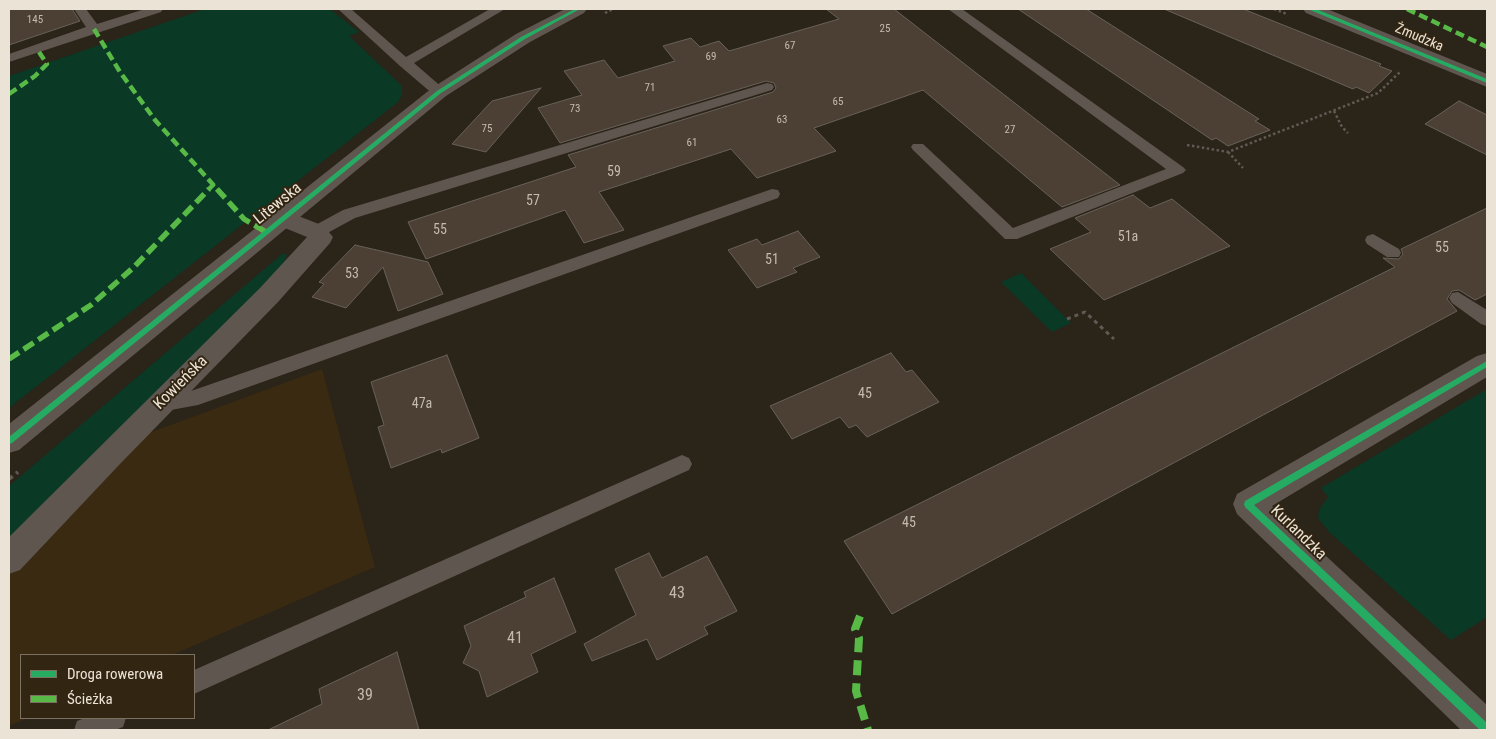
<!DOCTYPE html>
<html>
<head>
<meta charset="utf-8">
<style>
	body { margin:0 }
	#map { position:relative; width:1496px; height:739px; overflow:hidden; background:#2a2419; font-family:"Roboto Condensed",sans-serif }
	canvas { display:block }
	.frame { position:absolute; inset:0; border:10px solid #ece3d7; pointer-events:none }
	.legend { position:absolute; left:20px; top:654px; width:175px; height:65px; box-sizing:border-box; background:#322511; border:1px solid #7c7160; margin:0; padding:6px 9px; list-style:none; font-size:15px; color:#ece3d7 }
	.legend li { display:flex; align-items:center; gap:10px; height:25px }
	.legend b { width:25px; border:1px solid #7c7160 }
</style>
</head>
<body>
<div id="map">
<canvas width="1496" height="739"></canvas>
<div class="frame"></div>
<ul class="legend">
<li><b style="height:6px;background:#26ab63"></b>Droga rowerowa</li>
<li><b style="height:6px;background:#58b947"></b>Ścieżka</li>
</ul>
</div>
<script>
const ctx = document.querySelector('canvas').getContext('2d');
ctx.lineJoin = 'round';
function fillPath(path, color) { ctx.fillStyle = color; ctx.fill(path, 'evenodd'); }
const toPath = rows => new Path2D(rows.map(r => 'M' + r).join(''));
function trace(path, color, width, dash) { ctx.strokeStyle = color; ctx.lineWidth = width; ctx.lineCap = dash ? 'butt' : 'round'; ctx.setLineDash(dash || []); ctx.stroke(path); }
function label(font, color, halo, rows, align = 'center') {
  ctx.font = font + ' "Roboto Condensed",sans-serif'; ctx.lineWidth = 4; ctx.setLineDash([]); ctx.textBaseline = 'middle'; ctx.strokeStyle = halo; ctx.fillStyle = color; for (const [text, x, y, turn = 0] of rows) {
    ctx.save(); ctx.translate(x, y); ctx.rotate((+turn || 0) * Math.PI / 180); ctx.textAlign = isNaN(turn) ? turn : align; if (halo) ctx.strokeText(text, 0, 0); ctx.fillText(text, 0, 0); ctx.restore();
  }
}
const built = toPath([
	[322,369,375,567,172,655,21,655,21,718,28,718,9,726,9,572,138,437]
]);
const green = toPath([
	[205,9,330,9,359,32,349,36,402,86,402,95,398,102,9,408,9,76],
	[282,254,287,254,281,272,9,543,9,486],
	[1021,273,1071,323,1052,332,1001,282],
	[1487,389,1487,617,1451,640,1329,532,1318,518,1319,510,1328,497,1321,488]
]);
const building = toPath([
	[9,9,72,9,80,21,9,45,9,9],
	[826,9,894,9,1120,185,1062,207,923,90,814,128,836,151,757,178,731,149,599,192,624,230,584,243,565,210,426,259,408,222,576,167,568,155,773,92,776,88,774,83,766,81,560,143,538,108,582,95,564,71,604,60,618,78,675,61,663,46,691,38,700,47,719,41,729,51,839,19,826,9],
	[1018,9,1086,9,1259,119,1255,121,1270,130,1228,146,1216,138,1212,140,1018,9],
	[1164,9,1243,9,1381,64,1379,66,1392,71,1369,93,1356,87,1353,89,1164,9],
	[541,88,486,152,452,144,492,101,541,88],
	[1459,101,1487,115,1487,155,1425,124,1459,101],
	[1133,195,1150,208,1172,199,1230,246,1104,300,1050,249,1091,232,1075,218,1133,195],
	[1487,208,1487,294,1475,300,1459,290,1452,291,1447,299,1457,311,892,614,844,541,1395,267,1383,258,1399,259,1403,254,1401,249,1487,208],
	[798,231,820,257,793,268,797,272,757,288,728,250,757,239,762,245,798,231],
	[355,245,428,262,443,294,398,311,383,267,346,308,312,297,324,284,319,282,355,245],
	[891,353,906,372,912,370,939,402,867,437,856,425,849,428,840,417,792,439,770,406,891,353],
	[447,355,479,438,442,453,441,449,391,468,378,427,384,425,371,382,447,355],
	[649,553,662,578,707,556,737,611,704,627,708,634,657,660,647,639,592,661,584,644,636,615,615,569,649,553],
	[554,578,576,632,531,654,538,672,487,697,479,671,463,663,471,646,464,626,526,597,524,592,554,578],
	[397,652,419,730,268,730,322,704,319,689,397,652]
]);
const pathFar2 = toPath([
	[1274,9,1287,14],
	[605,13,613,9],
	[1334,111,1342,127,1348,133],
	[1187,145,1228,152,1378,93,1400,72],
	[1228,152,1243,168]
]);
const pathFar1 = toPath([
	[1067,319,1085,312,1114,339]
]);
const path = toPath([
	[9,479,18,472]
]);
const service = toPath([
	[74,9,86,9,97,24,145,9,163,9,161,12,9,62,9,54,86,27,74,9],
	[338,9,351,9,406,57,490,9,505,9,414,63,444,89,446,92,444,95,439,96,434,95,400,66,338,9],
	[948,9,962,9,1183,167,1186,170,1183,173,1017,239,1005,239,913,150,911,147,913,144,923,144,1013,228,1166,169,948,9],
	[767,83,772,84,774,87,772,90,355,218,322,236,316,238,310,236,308,232,310,228,343,210,767,83],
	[772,189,778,190,780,194,778,198,198,405,160,412,153,410,150,404,153,398,191,391,772,189],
	[1373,234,1399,249,1401,253,1399,257,1387,257,1367,244,1365,240,1367,236,1373,234],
	[1458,292,1487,310,1487,326,1481,324,1452,303,1449,298,1452,293,1458,292],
	[682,455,689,458,692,464,689,470,194,694,194,670,682,455],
	[85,718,126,718,123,727,115,730,74,730,77,721,85,718]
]);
const minor = toPath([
	[1303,9,1327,9,1487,74,1487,87,1306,13,1303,9],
	[283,210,324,226,333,237,330,243,278,302,119,465,20,570,9,574,9,537,260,288,307,237,275,224,271,218,275,212,283,210],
	[1487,353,1487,377,1272,506,1487,705,1487,730,1461,730,1237,514,1233,504,1237,494,1477,356,1487,353]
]);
const tertiary = toPath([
	[565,9,587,9,584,13,530,42,446,96,19,450,9,453,9,424,432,88,516,34,565,9]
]);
const quietFar2 = toPath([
	[1407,9,1487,47],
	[94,29,120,72,155,120,218,190],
	[9,94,35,76,47,64,37,49],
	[208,190,214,184]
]);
const quietFar1 = toPath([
	[217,189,244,219,266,232],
	[9,359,91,305,134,267,209,189]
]);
const quiet = toPath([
	[860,616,855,629,859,638,856,691,868,730]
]);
const cycleway = toPath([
	[575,9,580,9,525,39,441,93,12,443,9,444,9,437,437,91,521,37,575,9],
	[1310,9,1316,9,1487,79,1487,83,1310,10,1310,9],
	[1487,361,1487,367,1254,505,1487,723,1487,730,1480,730,1245,507,1244,504,1245,501,1487,361]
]);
const farNumbernames = [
	["145",35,20],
	["25",885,29],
	["67",790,46],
	["69",711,57],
	["71",650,88],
	["65",838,102],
	["73",575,109],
	["63",782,120],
	["75",487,129],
	["27",1010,130],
	["61",692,143]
];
const farStreetnames = [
	["Żmudzka",1419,38,23]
];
const numberNames = [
	["59",614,172],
	["57",533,201],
	["55",440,230],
	["51a",1128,237],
	["55",1442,248],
	["51",772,260],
	["53",352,274],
	["45",865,394],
	["47a",422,404],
	["45",909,523]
];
const streetNames = [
	["Litewska",278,204,-39],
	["Kowieńska",181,383,-45],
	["Kurlandzka",1298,533,44]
];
const nearNumbernames = [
	["43",677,594],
	["41",515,639],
	["39",365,696]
];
fillPath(built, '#3a2a11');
fillPath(green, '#0a3926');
fillPath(building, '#4b4033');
trace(building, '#696159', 1);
trace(pathFar2, '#615a54', 2.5, [2.5, 2.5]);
trace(pathFar1, '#615a54', 3, [4, 4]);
trace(path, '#615a54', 4, [4.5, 4.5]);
fillPath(service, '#605650');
fillPath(minor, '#605650');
fillPath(tertiary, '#605650');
trace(quietFar2, '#58b947', 4.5, [9, 4.5]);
trace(quietFar1, '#58b947', 5.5, [12, 5.5]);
trace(quiet, '#58b947', 8, [15, 8]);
fillPath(cycleway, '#26ab63');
label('11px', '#c4baae', null, farNumbernames);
label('14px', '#ece3d7', '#322511', farStreetnames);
label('14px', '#c4baae', null, numberNames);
label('16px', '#ece3d7', '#322511', streetNames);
label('16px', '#c4baae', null, nearNumbernames);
</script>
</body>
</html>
